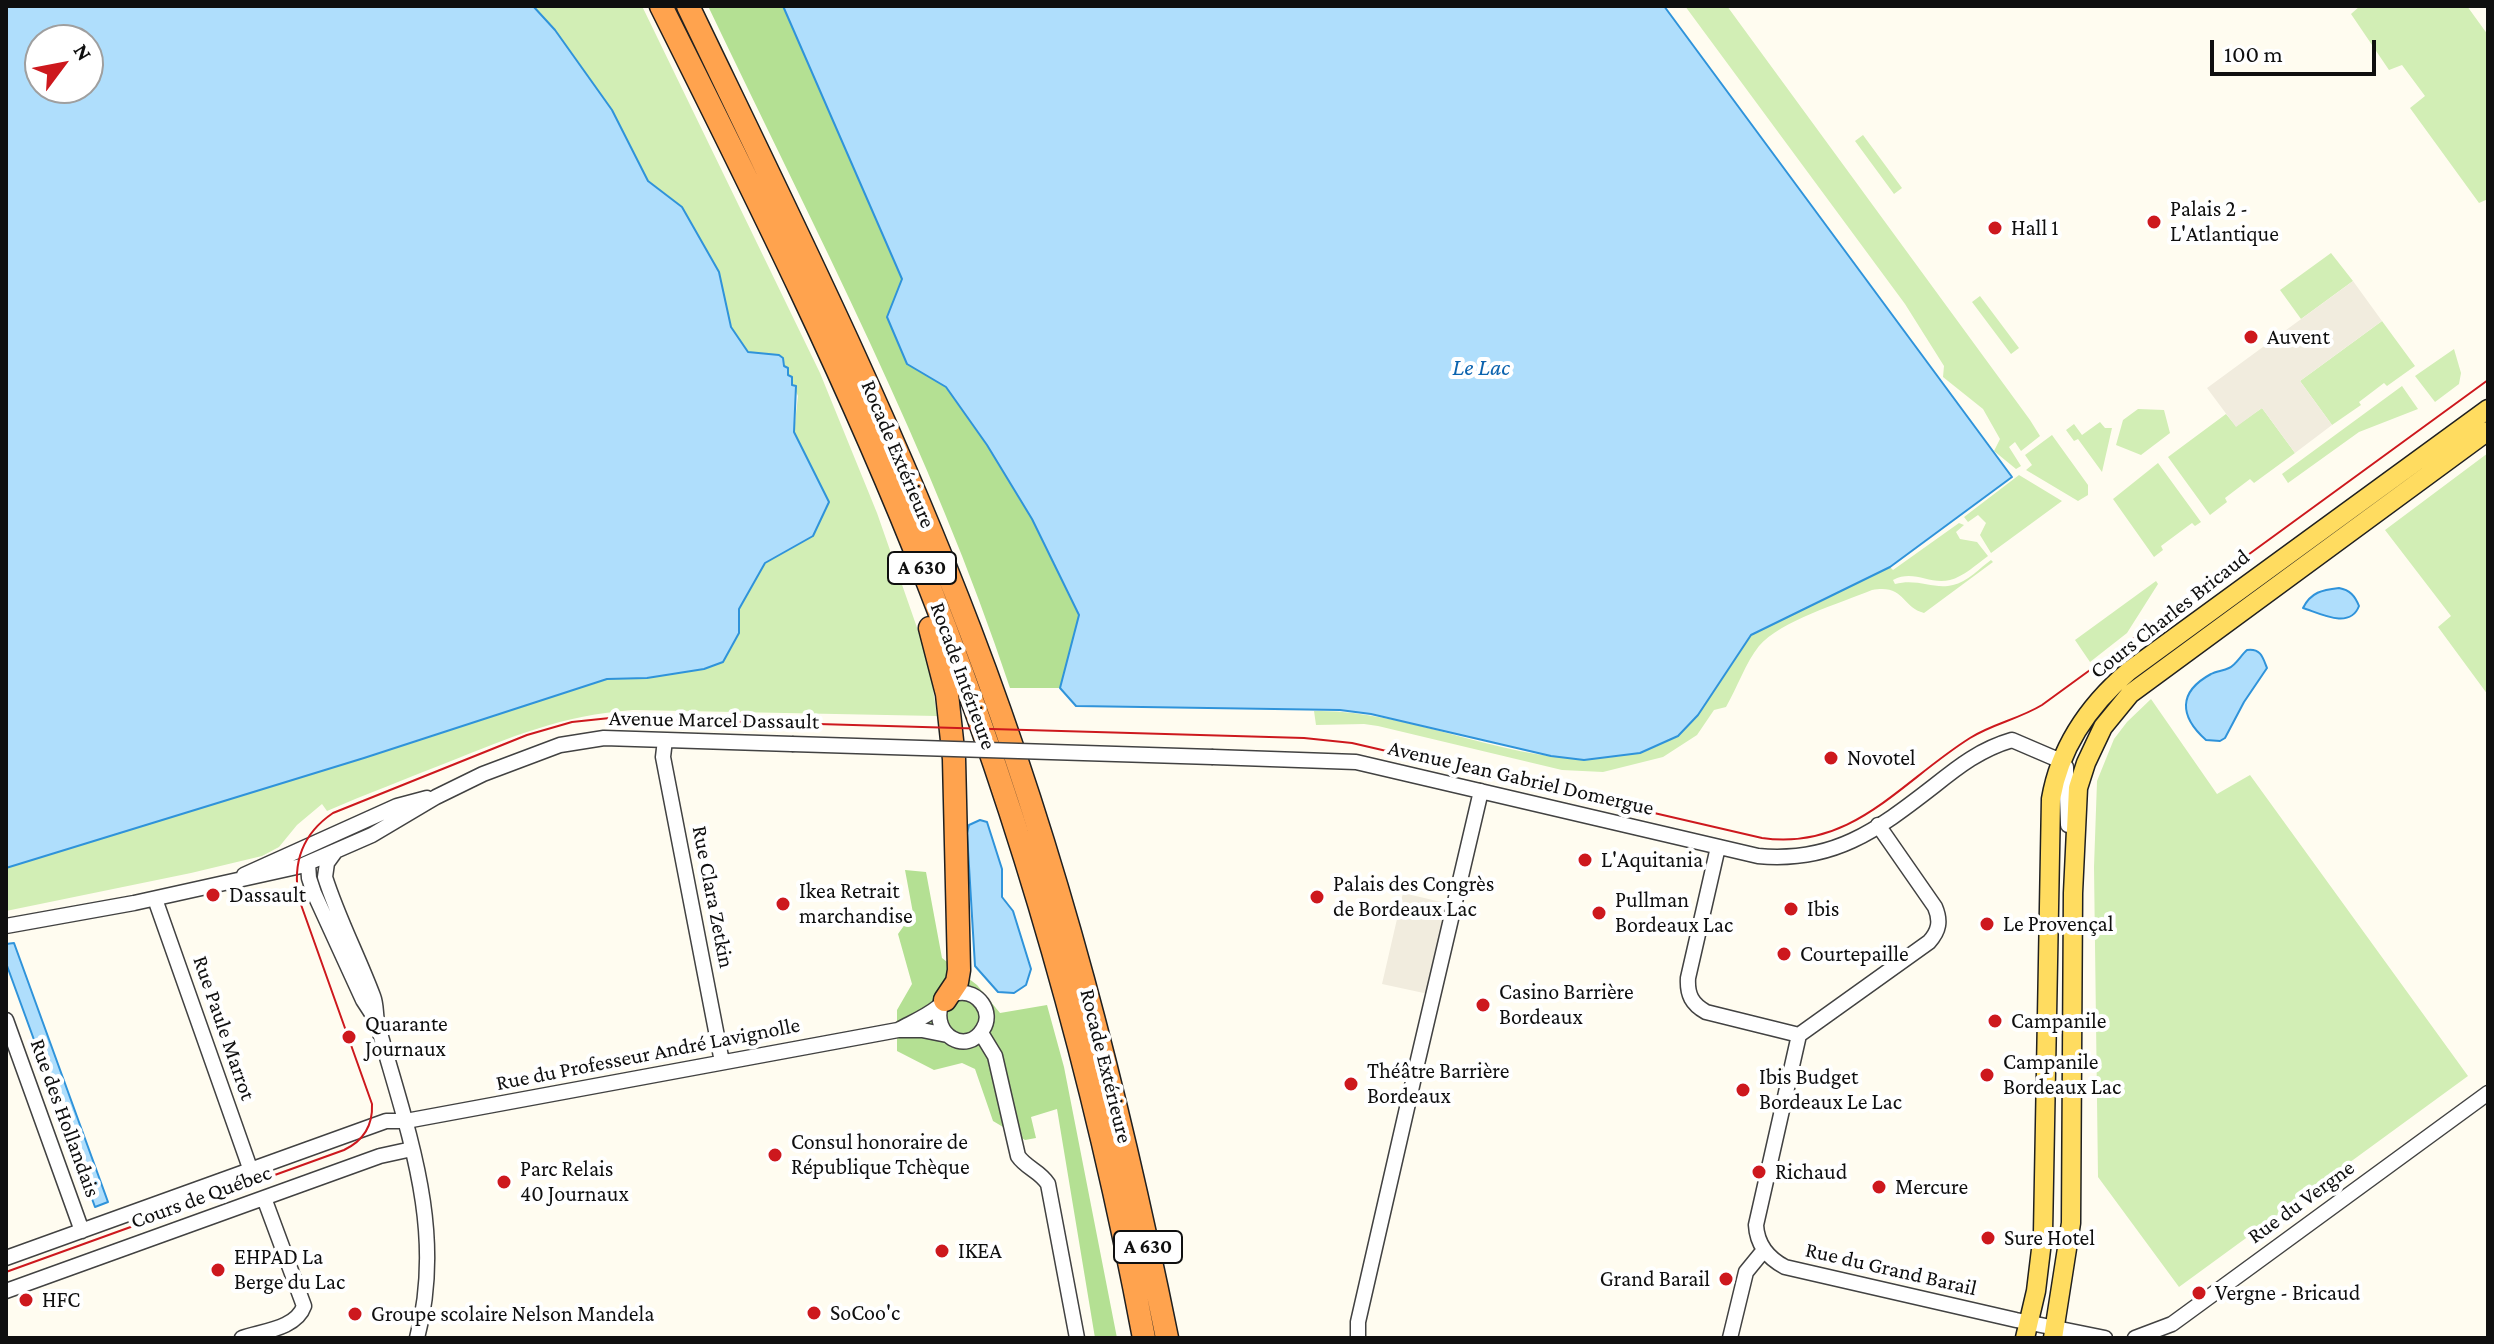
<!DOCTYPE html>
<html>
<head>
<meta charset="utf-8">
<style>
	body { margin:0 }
	#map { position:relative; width:2494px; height:1344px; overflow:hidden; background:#fffcf0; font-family:"Crimson Pro",serif }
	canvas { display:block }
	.frame { position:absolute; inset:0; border:8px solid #0f0f0f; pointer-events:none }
	.north { position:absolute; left:24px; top:24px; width:80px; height:80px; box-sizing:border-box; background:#fff; border:2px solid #9f9f9f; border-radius:50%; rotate:58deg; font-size:22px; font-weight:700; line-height:32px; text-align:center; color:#0f0f0f }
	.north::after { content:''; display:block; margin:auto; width:28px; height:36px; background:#cd181d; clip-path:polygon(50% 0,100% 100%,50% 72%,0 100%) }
	.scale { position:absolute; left:2210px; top:40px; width:166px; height:36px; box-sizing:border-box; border:4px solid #0f0f0f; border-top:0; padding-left:10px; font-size:24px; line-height:28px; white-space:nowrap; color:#0f0f0f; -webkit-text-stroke:6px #fff; paint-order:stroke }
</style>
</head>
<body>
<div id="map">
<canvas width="2494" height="1344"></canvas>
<div class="frame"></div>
<div class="north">N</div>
<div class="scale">100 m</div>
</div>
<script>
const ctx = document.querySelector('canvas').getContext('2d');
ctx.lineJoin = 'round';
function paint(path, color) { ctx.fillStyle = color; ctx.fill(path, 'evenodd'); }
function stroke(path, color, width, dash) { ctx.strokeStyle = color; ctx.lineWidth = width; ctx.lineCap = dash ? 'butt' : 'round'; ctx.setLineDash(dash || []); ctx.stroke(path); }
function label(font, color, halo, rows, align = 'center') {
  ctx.font = font + ' "Crimson Pro",serif'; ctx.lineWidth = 8; ctx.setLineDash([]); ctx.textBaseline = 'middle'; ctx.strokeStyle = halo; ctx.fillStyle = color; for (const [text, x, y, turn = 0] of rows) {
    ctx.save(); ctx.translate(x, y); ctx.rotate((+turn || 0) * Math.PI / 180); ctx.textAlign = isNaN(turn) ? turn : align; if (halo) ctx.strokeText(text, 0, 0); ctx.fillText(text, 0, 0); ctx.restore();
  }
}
paint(new Path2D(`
	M 533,6 L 642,6 L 820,373 L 877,513 L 929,662 L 937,716 L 633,710 C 562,715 511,737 446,763 C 406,779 366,794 327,811 L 322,804 L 297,825 L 279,847 L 262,856 L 191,873 L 6,911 L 6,868 L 364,758 L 607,679 L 647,678 L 704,669 L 723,662 L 739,633 L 739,610 L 765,563 L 813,536 L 829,502 L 794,432 L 798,396 L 787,372 L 788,368 L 784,367 L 783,358 L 778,355 L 748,352 L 731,327 L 719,272 L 682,207 L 648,181 L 612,110 L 555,30 Z
	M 1685,6 L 1727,6 L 2030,420 L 2040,436 L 2021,451 L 2015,442 L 2009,447 L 2021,466 L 2016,469 L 1994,451 L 2000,439 L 1983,409 L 1943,377 L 1944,366 L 1905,304 Z
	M 2360,6 L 2467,6 L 2488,35 L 2488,199 L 2479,203 L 2410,108 L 2425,96 L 2402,65 L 2389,70 L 2351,14 Z
	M 1863,135 L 1902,188 L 1894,194 L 1855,141 Z
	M 2331,253 L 2353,281 L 2301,319 L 2280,290 Z
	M 1980,296 L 2019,348 L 2011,354 L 1972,302 Z
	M 2382,321 L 2415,366 L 2387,386 L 2384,383 L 2359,402 L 2361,405 L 2332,425 L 2300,381 Z
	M 2454,349 L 2461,373 L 2459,384 L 2435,402 L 2415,376 Z
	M 2402,386 L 2418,409 L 2359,432 L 2288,483 L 2282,474 Z
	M 2262,408 L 2295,453 L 2254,483 L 2250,479 L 2225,498 L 2227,502 L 2210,515 L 2168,457 L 2226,414 L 2236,426 Z
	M 2138,409 L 2164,410 L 2170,433 L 2141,455 L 2116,445 L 2123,420 Z
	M 2100,422 L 2105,428 L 2112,428 L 2102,472 L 2078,439 L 2074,441 L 2066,430 L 2074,424 L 2082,435 Z
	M 2052,435 L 2088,485 L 2088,495 L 2078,501 L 2026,470 L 2032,465 L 2025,455 Z
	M 2488,453 L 2488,695 L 2438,627 L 2451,616 L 2385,530 Z
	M 2158,463 L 2201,522 L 2195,526 L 2192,523 L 2161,546 L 2163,550 L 2154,557 L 2113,499 Z
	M 2019,475 L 2062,501 L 1991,553 L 1980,535 L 1986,523 L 1978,515 L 1968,522 L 1964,517 Z
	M 1959,523 L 1964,525 L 1956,532 L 1960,539 L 1977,542 L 1988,556 C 1977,564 1963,577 1950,580 C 1929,585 1914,569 1893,580 L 1895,584 C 1918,578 1934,590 1953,585 C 1967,582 1980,568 1991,560 L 1993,562 L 1924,613 C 1901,607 1905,584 1872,590 C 1841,603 1780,621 1759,646 C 1746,662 1737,688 1726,707 L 1714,710 L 1697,735 L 1663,757 L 1603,772 L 1562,770 L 1378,726 L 1364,724 L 1316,725 L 1314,711 C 1428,708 1550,790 1660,745 L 1751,634 L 1890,567 L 1893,570 Z
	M 2156,581 L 2158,584 L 2127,633 L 2090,662 L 2075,640 Z
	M 2151,699 L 2217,794 L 2250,775 L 2468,1076 L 2179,1287 L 2098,1177 L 2094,867 L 2097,781 L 2114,739 L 2127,722 Z`), '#d2eeb5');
paint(new Path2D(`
	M 708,6 L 783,6 L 903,279 L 887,317 L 907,364 L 946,387 L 987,445 L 1032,519 L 1079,615 L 1060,688 L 1010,688 C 932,452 815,230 708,6 Z
	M 905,870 L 926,872 L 942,958 L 977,985 L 1000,1013 L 1047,1005 L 1064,1067 L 1117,1338 L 1095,1338 L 1057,1109 L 1031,1117 L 1036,1138 L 1025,1140 L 993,1121 L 975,1069 L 962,1063 L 934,1070 L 897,1051 L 897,1010 L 912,984 L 898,934 L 913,913 Z`), '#b4e093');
paint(new Path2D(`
	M 2353,281 L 2382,321 L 2300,381 L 2332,425 L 2295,453 L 2262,408 L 2236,427 L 2207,388 Z
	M 1403,893 L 1454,905 L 1433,995 L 1382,984 Z`), '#f1ecde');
const water = new Path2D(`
	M 6,6 L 533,6 L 555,30 L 612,110 L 648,181 L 682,207 L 719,272 L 731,327 L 748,352 L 779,355 L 783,358 L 784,366 L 788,368 L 788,375 L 792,377 L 792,385 L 796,386 L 794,432 L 829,502 L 813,536 L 765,563 L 739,609 L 739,633 L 723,662 L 704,669 L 647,678 L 607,679 L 364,758 L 6,868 ZM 88,40 L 88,88 L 40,88 L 40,40 Z
	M 783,6 L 1664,6 L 2012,477 L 1890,567 L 1751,635 L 1698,715 L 1678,736 L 1640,753 L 1584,760 L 1551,756 L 1371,714 L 1340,710 L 1076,706 L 1060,688 L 1079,615 L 1032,519 L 987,445 L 946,387 L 907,364 L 887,317 L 902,279 Z
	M 2339,588 C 2350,590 2355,596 2359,606 C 2350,630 2319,613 2303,608 C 2311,592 2322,590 2339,588 Z
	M 2247,650 C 2261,648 2263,658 2267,668 L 2244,702 L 2225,738 L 2220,741 L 2206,740 C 2179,716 2178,692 2211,674 C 2216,671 2223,671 2229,668 C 2236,665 2241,655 2247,650 Z
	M 980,820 L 987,822 L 1002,869 L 1002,897 L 1013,911 L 1031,969 L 1026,985 L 1014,993 L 998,992 L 975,966 L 967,833 L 969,825 Z
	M 14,943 L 108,1202 L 95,1207 L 6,963 L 6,944 Z`);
paint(water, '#afdefc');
stroke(water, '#2f93da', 2);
const minor = new Path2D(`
	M 665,740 L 663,757 L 722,1062
	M 1213,757 L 1356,762 L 1758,856 C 1833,863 1876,831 1934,786 C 1959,766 1981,749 2012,740 L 2061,761 L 2066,767 L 2068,825
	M 1718,847 L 1688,978 C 1687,995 1692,1004 1706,1012 L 1799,1035 L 1756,1225 C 1757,1244 1768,1258 1785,1267 L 2016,1320 L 2105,1338
	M 335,852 L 327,863 L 325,877 C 338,918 358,956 373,996 C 377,1006 375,1016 378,1026 C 407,1130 446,1229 417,1338
	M 308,864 L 309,878 L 314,893 L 363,1000 L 376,1020
	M 244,875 L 397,806 L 427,798
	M 155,899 L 251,1171
	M 6,926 L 134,903 L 301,866 L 372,835 L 436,797 L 483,774 L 560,745 L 604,738 L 792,744
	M 6,1020 L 82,1231
	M 900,1029 C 913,1022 927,1016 938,1007 C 945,1002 949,995 958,993 C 978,990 994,1012 983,1029 C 967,1056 931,1035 941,1005
	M 981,1033 L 995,1056 L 1018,1156 C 1026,1168 1040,1171 1048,1184 L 1077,1338
	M 1799,1035 L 1929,942 C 1939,931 1941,921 1935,907 L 1878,825
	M 1417,1064 L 1481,791
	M 6,1258 L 386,1121 L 406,1121 L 898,1030 L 922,1030 L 947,1035
	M 6,1291 L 380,1156 L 412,1149
	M 242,1338 C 262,1331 296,1329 304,1306 L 264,1198
	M 1358,1338 L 1358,1322 L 1415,1073
	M 1730,1338 L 1746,1272 L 1764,1250
	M 2135,1338 L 2172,1324 L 2183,1316 L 2488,1093`);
const major = new Path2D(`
	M 2025,1338 L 2036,1291 L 2043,1233 L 2051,799 C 2060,747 2089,705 2129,671 L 2488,409
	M 2053,1338 L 2071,1223 L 2073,893 L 2078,788 L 2086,763 L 2103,727 L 2130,694 L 2488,431`);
const highway = new Path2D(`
	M 661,6 C 756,196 851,386 928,583 C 1024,826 1096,1081 1144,1338
	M 688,6 C 787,212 889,417 970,630 C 1058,860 1118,1097 1167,1338
	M 930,628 L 947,694 L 954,759 L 959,970 L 957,982 L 945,1000`);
stroke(minor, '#424242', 17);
stroke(major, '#202020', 21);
stroke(highway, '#202020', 25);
stroke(minor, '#fff', 14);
stroke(major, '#ffdc60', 18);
stroke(highway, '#ffa34e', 22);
stroke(new Path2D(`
	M 6,1272 L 344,1150 C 363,1141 373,1126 372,1104 L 299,899 C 292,863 302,834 333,813 L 527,735 L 572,722 L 610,718 L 1304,738 L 1352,743 L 1762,838 C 1852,851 1900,782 1970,738 C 1992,724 2019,719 2042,705 L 2488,380`), '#cd181d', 2);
const minorBridge = new Path2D(`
	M 792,744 L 1213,757`);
stroke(minorBridge, '#424242', 17, []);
stroke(minorBridge, '#fff', 14);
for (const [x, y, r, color] of [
	[2154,222,8,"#cd181d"],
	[1995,228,8,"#cd181d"],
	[2251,337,8,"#cd181d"],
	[1831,758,8,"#cd181d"],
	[1585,860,8,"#cd181d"],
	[213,895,8,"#cd181d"],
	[1317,897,8,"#cd181d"],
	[783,904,8,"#cd181d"],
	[1791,909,8,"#cd181d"],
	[1599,913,8,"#cd181d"],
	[1987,924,8,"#cd181d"],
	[1784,954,8,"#cd181d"],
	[1483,1005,8,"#cd181d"],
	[1995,1021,8,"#cd181d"],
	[349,1037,8,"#cd181d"],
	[1987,1075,8,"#cd181d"],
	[1351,1084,8,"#cd181d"],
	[1743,1090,8,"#cd181d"],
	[775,1155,8,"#cd181d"],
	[1759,1172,8,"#cd181d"],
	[504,1182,8,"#cd181d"],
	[1879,1187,8,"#cd181d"],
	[1988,1238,8,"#cd181d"],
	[942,1251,8,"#cd181d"],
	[218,1270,8,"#cd181d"],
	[1726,1279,8,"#cd181d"],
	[2199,1293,8,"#cd181d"],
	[26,1300,8,"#cd181d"],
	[814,1313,8,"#cd181d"],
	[355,1314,8,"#cd181d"]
]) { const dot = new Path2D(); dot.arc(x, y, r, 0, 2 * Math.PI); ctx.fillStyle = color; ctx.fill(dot); stroke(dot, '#fff', 3); }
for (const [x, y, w] of [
	[922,568,68],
	[1148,1247,68]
]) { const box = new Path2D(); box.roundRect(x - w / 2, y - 16, w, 32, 6); ctx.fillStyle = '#fff'; ctx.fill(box); stroke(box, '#0f0f0f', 2); }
label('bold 20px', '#0f0f0f', null, [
	["A 630",922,568],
	["A 630",1148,1247]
]);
label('22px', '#0f0f0f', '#fff', [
	["Palais 2 -",2170,209],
	["L'Atlantique",2170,234],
	["Hall 1",2011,228],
	["Auvent",2267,337],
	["Novotel",1847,758],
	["L'Aquitania",1601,860],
	["Palais des Congrès",1333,884],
	["de Bordeaux Lac",1333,909],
	["Ikea Retrait",799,891],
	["marchandise",799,916],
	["Dassault",229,895],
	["Pullman",1615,900],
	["Bordeaux Lac",1615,925],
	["Ibis",1807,909],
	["Le Provençal",2003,924],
	["Courtepaille",1800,954],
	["Casino Barrière",1499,992],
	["Bordeaux",1499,1017],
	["Campanile",2011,1021],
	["Quarante",365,1024],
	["Journaux",365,1049],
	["Campanile",2003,1062],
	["Bordeaux Lac",2003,1087],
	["Théâtre Barrière",1367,1071],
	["Bordeaux",1367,1096],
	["Ibis Budget",1759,1077],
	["Bordeaux Le Lac",1759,1102],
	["Consul honoraire de",791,1142],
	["République Tchèque",791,1167],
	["Parc Relais",520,1169],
	["40 Journaux",520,1194],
	["Richaud",1775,1172],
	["Mercure",1895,1187],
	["Sure Hotel",2004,1238],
	["IKEA",958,1251],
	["EHPAD La",234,1257],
	["Berge du Lac",234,1282],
	["Grand Barail",1710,1279,"right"],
	["Vergne - Bricaud",2215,1293],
	["HFC",42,1300],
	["SoCoo'c",830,1313],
	["Groupe scolaire Nelson Mandela",371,1314]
], 'left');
label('22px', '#0f0f0f', '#fff', [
	["Rocade Extérieure",898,454,67],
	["Cours Charles Bricaud",2170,614,-38],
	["Rocade Intérieure",963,676,70],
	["Avenue Marcel Dassault",714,720,1],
	["Avenue Jean Gabriel Domergue",1521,778,13],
	["Rue Clara Zetkin",713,897,79],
	["Rue Paule Marrot",224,1028,71],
	["Rue du Professeur André Lavignolle",648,1054,-11],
	["Rocade Extérieure",1106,1066,76],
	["Rue des Hollandais",65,1118,70],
	["Cours de Québec",201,1197,-20],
	["Rue du Vergne",2301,1202,-36],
	["Rue du Grand Barail",1891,1269,13]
]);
label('italic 24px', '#0b63ae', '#fff', [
	["Le Lac",1481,368]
]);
</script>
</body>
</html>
